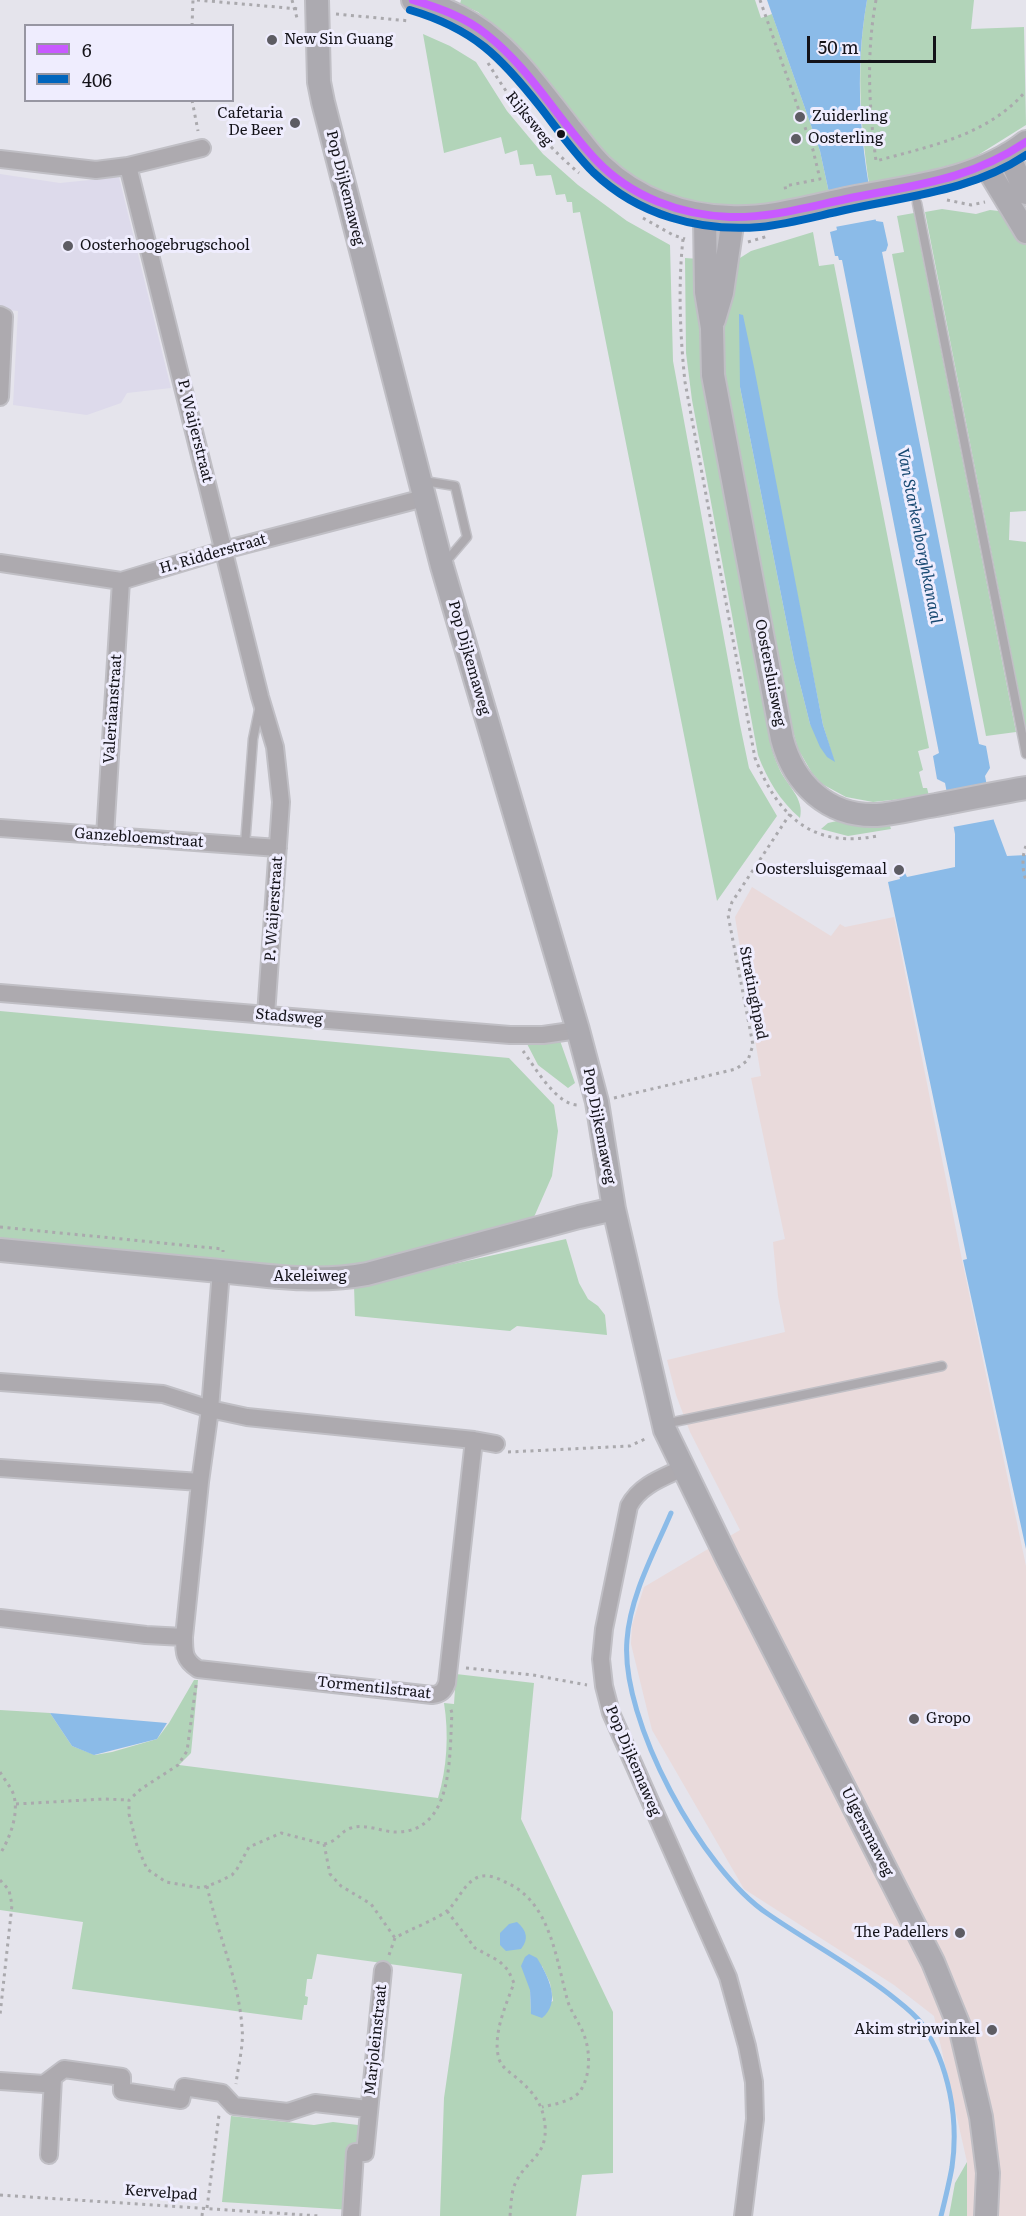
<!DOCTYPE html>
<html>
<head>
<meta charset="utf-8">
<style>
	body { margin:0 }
	#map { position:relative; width:1026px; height:2216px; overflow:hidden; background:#e5e4ec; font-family:Literata,serif }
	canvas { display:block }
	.legend { position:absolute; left:24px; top:24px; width:210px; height:78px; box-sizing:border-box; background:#efedfe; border:2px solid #9796a2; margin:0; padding:8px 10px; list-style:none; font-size:18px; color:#141319 }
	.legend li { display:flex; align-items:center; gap:12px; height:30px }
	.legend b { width:30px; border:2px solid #9796a2 }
	.scale { position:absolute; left:807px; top:36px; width:129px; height:27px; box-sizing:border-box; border:3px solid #141319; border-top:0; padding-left:8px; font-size:18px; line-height:21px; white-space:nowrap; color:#141319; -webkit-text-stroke:4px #efedfe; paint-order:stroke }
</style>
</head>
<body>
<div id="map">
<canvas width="1026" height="2216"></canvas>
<ul class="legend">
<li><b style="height:8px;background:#c85aff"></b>6</li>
<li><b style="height:8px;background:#0065bd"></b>406</li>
</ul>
<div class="scale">50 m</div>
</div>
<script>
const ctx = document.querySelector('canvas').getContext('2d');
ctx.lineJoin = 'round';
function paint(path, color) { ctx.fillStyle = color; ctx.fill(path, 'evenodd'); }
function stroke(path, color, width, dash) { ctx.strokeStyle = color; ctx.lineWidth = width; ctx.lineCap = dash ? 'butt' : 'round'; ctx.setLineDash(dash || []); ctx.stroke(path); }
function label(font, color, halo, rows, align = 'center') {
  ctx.font = font + ' Literata,serif'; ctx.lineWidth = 6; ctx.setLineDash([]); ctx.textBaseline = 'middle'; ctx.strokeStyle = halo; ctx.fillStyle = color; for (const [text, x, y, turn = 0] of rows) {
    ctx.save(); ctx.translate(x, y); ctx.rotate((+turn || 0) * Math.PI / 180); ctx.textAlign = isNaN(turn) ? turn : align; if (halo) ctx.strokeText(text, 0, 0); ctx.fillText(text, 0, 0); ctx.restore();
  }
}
paint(new Path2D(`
	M 752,887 L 831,936 L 840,924 L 845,927 L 894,917 L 962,1260 L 1026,1566 L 1026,2216 L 967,2216 L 967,2162 L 934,2016 L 894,1985 L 744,1889 L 652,1730 L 631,1644 L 632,1625 L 644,1587 L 740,1530 L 690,1432 L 676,1395 L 667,1360 L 785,1332 L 778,1296 L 773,1242 L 785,1239 L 751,1078 L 761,1076 L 735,917 Z`), '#e9dadb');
paint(new Path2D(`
	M 0,174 L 60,183 L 119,177 L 171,388 L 127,393 L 121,403 L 87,415 L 13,405 L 18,311 L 0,309 Z`), '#dddaeb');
paint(new Path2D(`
	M 461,0 L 755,0 L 761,18 L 772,14 L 820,151 L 829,193 L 748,209 L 681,201 L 634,179 L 606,157 L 514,43 L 478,12 L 460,4 Z
	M 867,0 L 974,0 L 971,29 L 1024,27 L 1026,125 L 970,160 L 885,182 L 869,183 C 860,122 856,61 867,0 Z
	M 423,34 L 450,46 L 476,62 L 507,111 L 543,154 L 578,185 L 627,221 L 670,245 L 673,361 L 740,725 L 749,768 L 777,816 L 717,901 L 580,212 L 573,213 L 572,202 L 567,202 L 565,194 L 556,195 L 551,175 L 536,176 L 533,164 L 520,165 L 517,150 L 505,154 L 501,137 L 444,153 Z
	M 942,209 L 976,214 L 990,210 L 1007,212 L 1026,244 L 1026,511 L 1010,512 L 1009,540 L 1026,542 L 1026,730 L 925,212 Z
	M 914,213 L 1016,732 L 986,736 L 892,254 L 904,252 L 897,216 Z
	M 813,232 L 819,266 L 834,264 L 929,748 L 918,751 L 923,770 L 919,772 L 923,788 L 927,788 L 929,796 L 873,802 L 846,797 L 822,784 L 812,773 L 798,749 L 782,691 L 725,397 L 722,332 L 732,263 L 751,251 ZM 742,315 L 823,725 L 834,761 L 810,724 L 794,660 L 740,387 Z
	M 685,258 L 699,259 L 702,370 L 764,695 C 767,720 768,745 779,768 C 786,785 805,798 800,818 C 780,801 767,779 758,755 L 692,400 L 686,353 Z
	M 837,821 L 864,827 L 890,826 L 891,829 L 848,836 L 821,829 L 828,823 Z
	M 0,1011 L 509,1058 L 554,1105 L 558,1131 L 552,1176 L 534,1217 L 352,1270 L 315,1273 L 0,1244 Z
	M 558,1035 L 575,1083 L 568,1088 L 538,1065 L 525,1040 Z
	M 566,1239 L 579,1283 L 588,1299 L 598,1306 L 605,1315 L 607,1335 L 517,1326 L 510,1331 L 355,1316 L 354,1286 Z
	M 456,1674 L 534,1683 L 521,1819 L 613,2012 L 613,2173 L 582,2175 L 576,2216 L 440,2216 L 444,2098 L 462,1974 L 317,1954 L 312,1979 L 307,1979 L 305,1996 L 308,1997 L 307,2005 L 304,2005 L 302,2020 L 72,1989 L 83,1922 L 0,1910 L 0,1710 L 50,1713 L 72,1746 L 95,1755 L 112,1752 L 157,1739 L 169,1723 L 194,1680 L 198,1680 L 191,1753 L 179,1765 L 438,1798 C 447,1768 449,1734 444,1703 L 454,1704 ZM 542,1966 L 550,1983 L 553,2001 L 531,2013 L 530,1990 Z
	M 231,2116 L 314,2125 L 333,2122 L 358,2125 L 360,2147 L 352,2210 L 222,2202 Z
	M 967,2162 L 967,2216 L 949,2216 L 955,2183 Z`), '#b2d4b9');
paint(new Path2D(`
	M 767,0 L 867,0 C 854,73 860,149 876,221 L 883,222 L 888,245 L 886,251 L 882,252 L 979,744 L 986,746 L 990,768 L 985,776 L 994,821 L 1007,856 L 1026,855 L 1026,1549 L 963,1260 L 967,1259 L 888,882 L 900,879 L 899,875 L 905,873 L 907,877 L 955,867 L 955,834 L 945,783 L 937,779 L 933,756 L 939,753 L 842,260 L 839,260 L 838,256 L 835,256 L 830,232 L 837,230 L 820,151 Z
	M 739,314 L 743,315 L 754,367 L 823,725 L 835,762 L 827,757 L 820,747 L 810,724 L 794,660 L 740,387 Z
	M 50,1713 L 167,1723 L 157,1739 L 94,1755 L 72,1746 Z
	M 517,1922 C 527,1931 529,1939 521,1949 L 506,1951 L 500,1945 L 500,1933 L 509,1924 Z
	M 529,1954 L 537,1958 C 548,1976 562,2002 542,2018 L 531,2014 L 530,1990 L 521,1966 L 525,1957 Z`), '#8bbbe8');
paint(new Path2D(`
	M 872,185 L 878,219 L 835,227 L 829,193 Z
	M 989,786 L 996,819 L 953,827 L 947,794 Z`), '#e5e4ec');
stroke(new Path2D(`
	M 671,1513 C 654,1553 630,1596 627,1640 C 620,1720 702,1870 768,1914 C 807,1941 850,1964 889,1994 C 900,2003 913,2012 922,2024 C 949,2065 959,2119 952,2167 C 949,2184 945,2200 941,2216`), '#8bbbe8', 5);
const lane = new Path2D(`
	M 917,203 L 1026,754
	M 424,481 L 455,486 L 467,537 L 444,564
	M 245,845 L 253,739 L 259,710
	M 664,1424 L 942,1366`);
const street = new Path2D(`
	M 0,159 L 96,170 L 128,166 L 202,148
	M 128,166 L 260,697 L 275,747 L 281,802 L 266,1015
	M 0,315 L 4,317 L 0,397
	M 0,563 L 121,581 L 224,550 L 424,498
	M 0,828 L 278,848
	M 105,836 L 121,581
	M 0,993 L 510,1035 L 543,1035 L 578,1030
	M 221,1271 L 210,1409 L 200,1482 L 184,1637 C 184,1653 184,1660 198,1669 L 432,1695 C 441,1694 444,1691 447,1683 L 474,1440
	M 0,1382 L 163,1394 L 210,1409 L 247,1417 L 474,1440 L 496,1444
	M 0,1468 L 200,1482
	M 683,1468 C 662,1478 640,1485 629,1506 L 604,1629 L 601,1659 L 604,1686 L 611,1713 L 728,1977 L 747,2046 L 754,2082 L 755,2119 L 743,2216
	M 0,1618 L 146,1635 L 184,1637
	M 0,2081 L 44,2084 L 64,2069 L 122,2077 L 122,2091 L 181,2100 L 184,2087 L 222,2093 L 234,2106 L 288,2112 L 315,2103 L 368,2109
	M 49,2155 L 53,2078
	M 351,2216 L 355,2152 L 365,2153 L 383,1970`);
const secondary = new Path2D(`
	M 317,0 L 319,82 L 323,102 L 442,566 L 578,1030 L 597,1102 L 614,1209 L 665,1430 L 727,1558 L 933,1962 L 961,2031 L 981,2117 L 988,2173 L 986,2216
	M 413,0 C 492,18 523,69 570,128 C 581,141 590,155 602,166 C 637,199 683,216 730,217 C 770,219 812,206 851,198 C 911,186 976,181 1026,142
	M 1008,154 L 1026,193
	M 986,166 L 1026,232
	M 705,215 L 706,292 L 712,328 L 713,375 L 782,739 C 794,784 828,817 877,815 C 896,814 916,808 936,805 C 966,799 996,793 1026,788
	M 714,320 L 722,293 L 733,218
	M 0,1250 C 70,1257 139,1263 209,1270 C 263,1275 314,1284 367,1274 L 579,1217 L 614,1209`);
stroke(lane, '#c0bfc5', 11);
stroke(street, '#c0bfc5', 20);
stroke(secondary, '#c0bfc5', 26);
stroke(new Path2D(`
	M 197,0 L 299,9
	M 292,0 L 297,18
	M 760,0 L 813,150 L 820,179 L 785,186 L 786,192
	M 876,0 C 866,54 869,107 876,161 C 930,146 987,136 1026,91
	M 336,14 L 410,21
	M 192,26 L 193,0
	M 488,63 C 513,104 542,142 579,173
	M 192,100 L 198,131
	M 947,200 L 971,205 L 985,202
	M 643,218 L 673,235 L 685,239
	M 683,239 C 678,285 680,335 685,382 L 755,758 C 778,816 812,849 877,836
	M 748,242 L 768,236
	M 1026,846 C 1022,855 1022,871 1026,880
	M 523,1051 C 535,1067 556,1105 578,1105
	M 614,1098 L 736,1069 L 748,1060 L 753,1045 L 728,915 L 732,902 L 790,814
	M 0,1227 L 223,1249 L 223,1252
	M 508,1452 L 630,1446 L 647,1438
	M 466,1668 L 533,1675 L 587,1685
	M 196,1685 L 187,1751 L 178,1765 L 141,1789 L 129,1800 L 129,1814 L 137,1846 L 147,1869 L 166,1882 L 202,1888 L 218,1882 L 232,1875 L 237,1869 L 249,1847 L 281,1833 L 324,1844 L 330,1874 L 341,1886 L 371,1904 L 395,1938
	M 0,1772 C 4,1779 10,1786 13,1793 C 20,1812 10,1838 0,1854
	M 16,1804 L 104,1799 L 129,1800
	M 324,1844 C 339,1841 339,1832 351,1828 C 365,1823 382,1832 396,1832 C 455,1832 449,1753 452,1713 L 450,1707
	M 0,1880 L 9,1890 L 12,1905 L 0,2015
	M 207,1886 C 217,1933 239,1979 242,2028 C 244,2045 238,2066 236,2084
	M 447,1911 L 475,1948 L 499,1961 L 508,1970 L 514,1983 C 506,2005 492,2035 499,2059 C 502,2068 511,2073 518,2079 C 533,2092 543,2104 545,2125 C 548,2157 525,2160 515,2184 C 511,2193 511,2206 510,2216
	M 389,1955 L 395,1938 C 408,1930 438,1919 448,1910 C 459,1900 466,1878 483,1876 C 490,1875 500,1879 505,1882 C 551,1901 556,1960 568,2002 C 571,2011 576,2018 580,2026 C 590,2044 592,2070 582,2088 C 576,2101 555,2104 542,2107
	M 0,2195 L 320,2216
	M 207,2208 L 219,2115
	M 202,2216 L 203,2208`), '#aaa9ad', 3, [3, 4.5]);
stroke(lane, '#adaaaf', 8);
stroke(street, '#adaaaf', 16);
stroke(secondary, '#acaab0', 22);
stroke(new Path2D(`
	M 413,0 C 439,8 465,17 486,34 C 531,69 558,120 596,160 C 631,197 681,215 730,217 C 770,218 808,207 846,199 C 913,185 968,181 1026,142`), '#c85aff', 8);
stroke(new Path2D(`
	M 410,10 C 474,29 501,57 541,108 C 558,130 574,153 593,172 C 638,215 699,232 760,227 C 789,224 817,216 845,210 C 908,196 972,191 1026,155`), '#0065bd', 8);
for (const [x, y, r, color] of [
	[272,40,6,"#5d5c63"],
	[800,117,6,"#5d5c63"],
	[295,123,6,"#5d5c63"],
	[561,134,5,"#141319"],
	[796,139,6,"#5d5c63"],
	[68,246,6,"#5d5c63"],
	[899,870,6,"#5d5c63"],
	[914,1719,6,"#5d5c63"],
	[960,1933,6,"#5d5c63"],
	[992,2030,6,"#5d5c63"]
]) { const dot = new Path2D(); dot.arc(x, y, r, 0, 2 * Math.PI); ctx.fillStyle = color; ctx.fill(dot); stroke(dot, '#efedfe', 2); }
label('15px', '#141319', '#efedfe', [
	["New Sin Guang",284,40],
	["Cafetaria",283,114,"right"],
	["De Beer",283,131,"right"],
	["Zuiderling",812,117],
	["Oosterling",808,139],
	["Oosterhoogebrugschool",80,246],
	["Oostersluisgemaal",887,870,"right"],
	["Gropo",926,1719],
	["The Padellers",948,1933,"right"],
	["Akim stripwinkel",980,2030,"right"]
], 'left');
label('15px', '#141319', '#efedfe', [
	["Rijksweg",529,119,51],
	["Pop Dijkemaweg",345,188,76],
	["P. Waijerstraat",195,431,76],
	["H. Ridderstraat",213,554,-16],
	["Pop Dijkemaweg",469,658,74],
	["Oostersluisweg",770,673,79],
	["Valeriaanstraat",113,709,-86],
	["Ganzebloemstraat",139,838,4],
	["P. Waijerstraat",274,909,-86],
	["Stratinghpad",753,993,79],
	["Stadsweg",289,1017,5],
	["Pop Dijkemaweg",599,1126,79],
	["Akeleiweg",310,1277],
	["Tormentilstraat",374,1688,6],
	["Pop Dijkemaweg",633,1761,67],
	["Ulgersmaweg",867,1832,63],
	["Marjoleinstraat",376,2040,-84],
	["Kervelpad",161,2193,4]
]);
label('italic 16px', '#184972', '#efedfe', [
	["Van Starkenborghkanaal",919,536,79]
]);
</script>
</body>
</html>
